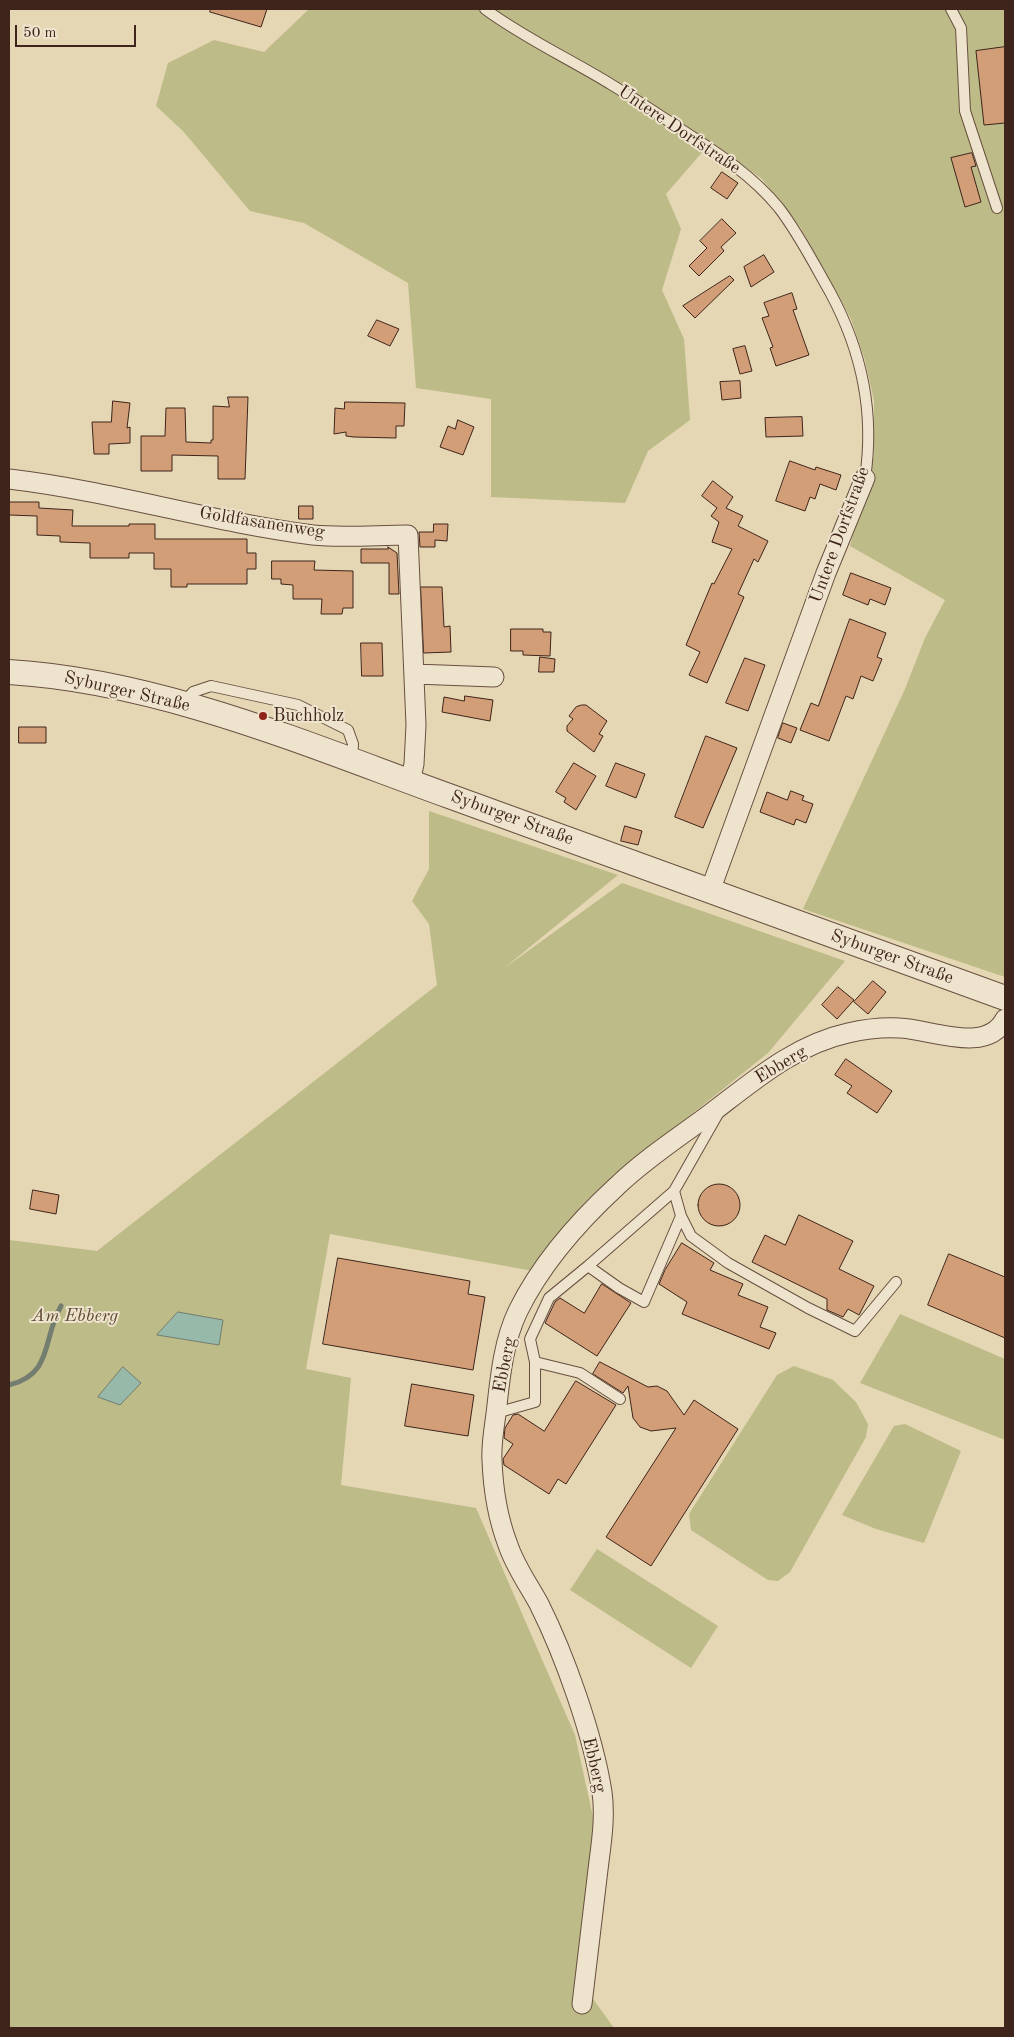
<!DOCTYPE html>
<html>
<head>
<meta charset="utf-8">
<style>
	body { margin:0 }
	#map { position:relative; width:1014px; height:2037px; overflow:hidden; background:#e5d6b4; font-family:"Old Standard TT",serif }
	canvas { display:block }
	.frame { position:absolute; inset:0; border:10px solid #3e241a; pointer-events:none }
	.scale { position:absolute; left:15px; top:25px; width:121px; height:22px; box-sizing:border-box; border:2px solid #3e241a; border-top:0; padding-left:6px; font-size:15px; line-height:18px; white-space:nowrap; color:#3e241a; -webkit-text-stroke:4px #eee4ce; paint-order:stroke }
</style>
</head>
<body>
<div id="map">
<canvas width="1014" height="2037"></canvas>
<div class="frame"></div>
<div class="scale">50 m</div>
</div>
<script>
const ctx = document.querySelector('canvas').getContext('2d');
ctx.lineJoin = 'round';
function paint(path, color) { ctx.fillStyle = color; ctx.fill(path, 'evenodd'); }
function stroke(path, color, width, dash) { ctx.strokeStyle = color; ctx.lineWidth = width; ctx.lineCap = dash ? 'butt' : 'round'; ctx.setLineDash(dash || []); ctx.stroke(path); }
function label(font, color, halo, rows, align = 'center') {
  ctx.font = font + ' "Old Standard TT",serif'; ctx.lineWidth = 4; ctx.setLineDash([]); ctx.textBaseline = 'middle'; ctx.strokeStyle = halo; ctx.fillStyle = color; for (const [text, x, y, turn = 0] of rows) {
    ctx.save(); ctx.translate(x, y); ctx.rotate((+turn || 0) * Math.PI / 180); ctx.textAlign = isNaN(turn) ? turn : align; if (halo) ctx.strokeText(text, 0, 0); ctx.fillText(text, 0, 0); ctx.restore();
  }
}
paint(new Path2D(`
	M 309,9 L 1005,9 L 1005,977 L 803,909 L 905,689 L 925,638 L 945,600 L 850,546 L 874,456 L 874,401 L 865,360 L 851,319 L 800,227 L 762,179 L 711,142 L 666,194 L 681,229 L 662,290 L 684,339 L 690,420 L 648,451 L 625,503 L 491,497 L 491,399 L 416,388 L 408,283 L 304,223 L 250,211 L 183,131 L 156,106 L 168,63 L 214,40 L 264,52 Z
	M 429,811 L 618,875 L 503,969 L 622,883 L 845,961 L 768,1053 L 618,1173 L 533,1271 L 330,1234 L 306,1369 L 351,1378 L 341,1485 L 476,1508 L 575,1735 L 595,1826 L 591,1996 L 614,2028 L 9,2028 L 9,1240 L 97,1251 L 437,985 L 429,924 L 412,901 L 429,869 Z
	M 900,1314 L 1005,1359 L 1005,1440 L 860,1383 Z
	M 794,1366 L 833,1380 L 856,1402 L 868,1424 L 866,1437 L 790,1572 L 778,1581 L 768,1580 L 691,1530 L 689,1514 L 777,1375 Z
	M 905,1424 L 961,1451 L 924,1543 L 876,1529 L 842,1515 L 894,1426 Z
	M 597,1549 L 718,1626 L 691,1668 L 570,1590 Z`), '#bdbb87');
const water = new Path2D(`
	M 178,1312 L 223,1320 L 219,1345 L 157,1335 Z
	M 123,1367 L 141,1383 L 120,1405 L 98,1397 Z`);
paint(water, '#96b9a9');
stroke(water, '#737d70', 1);
stroke(new Path2D(`
	M 9,1385 C 54,1374 42,1338 61,1306`), '#737d70', 5);
const building = new Path2D(`
	M 211,9 L 267,9 L 261,27 L 210,12 Z
	M 1005,47 L 1005,123 L 984,125 L 976,51 Z
	M 972,153 L 976,166 L 971,167 L 981,202 L 965,207 L 951,158 Z
	M 722,172 L 738,183 L 727,199 L 711,188 Z
	M 722,219 L 736,233 L 721,247 L 724,251 L 699,276 L 689,266 L 707,248 L 700,241 Z
	M 764,255 L 774,272 L 751,287 L 744,267 Z
	M 730,276 L 734,280 L 695,318 L 683,306 Z
	M 792,293 L 797,309 L 793,310 L 809,355 L 776,366 L 770,348 L 773,347 L 762,318 L 769,316 L 764,303 Z
	M 377,320 L 399,329 L 390,346 L 368,336 Z
	M 745,346 L 752,371 L 740,374 L 733,349 Z
	M 740,381 L 741,398 L 722,400 L 720,382 Z
	M 228,397 L 248,397 L 245,479 L 218,479 L 218,456 L 172,455 L 172,471 L 141,471 L 141,436 L 165,436 L 166,408 L 185,408 L 186,442 L 211,443 L 211,440 L 213,440 L 213,406 L 229,407 Z
	M 113,401 L 130,403 L 127,428 L 130,427 L 130,443 L 109,444 L 109,454 L 94,454 L 92,422 L 111,422 Z
	M 345,402 L 405,403 L 404,426 L 396,426 L 396,438 L 354,437 L 346,436 L 346,432 L 334,434 L 335,408 L 344,409 Z
	M 802,417 L 803,436 L 766,437 L 765,418 Z
	M 458,420 L 474,427 L 463,455 L 440,447 L 448,426 L 455,429 Z
	M 790,461 L 815,470 L 816,467 L 841,475 L 836,490 L 820,484 L 815,499 L 810,497 L 805,511 L 776,501 Z
	M 713,481 L 733,497 L 726,508 L 743,516 L 738,526 L 768,541 L 758,562 L 754,559 L 738,594 L 744,597 L 707,683 L 689,675 L 700,652 L 686,645 L 712,583 L 714,584 L 732,549 L 712,542 L 719,522 L 711,516 L 717,508 L 702,496 Z
	M 9,502 L 39,502 L 39,508 L 73,510 L 72,526 L 129,526 L 129,524 L 155,524 L 155,539 L 247,539 L 247,553 L 256,553 L 256,569 L 247,569 L 247,584 L 187,584 L 187,587 L 171,587 L 171,569 L 154,569 L 154,553 L 129,553 L 129,558 L 90,558 L 90,543 L 60,542 L 60,536 L 37,535 L 37,516 L 9,515 Z
	M 299,506 L 313,506 L 313,519 L 299,519 Z
	M 434,524 L 448,524 L 447,541 L 435,540 L 435,547 L 420,547 L 419,532 L 433,532 Z
	M 388,547 L 397,553 L 399,594 L 389,594 L 389,563 L 361,563 L 361,549 L 388,549 Z
	M 272,561 L 315,561 L 314,570 L 353,571 L 353,608 L 343,608 L 342,614 L 321,614 L 322,599 L 293,599 L 293,585 L 281,584 L 281,579 L 272,579 Z
	M 851,573 L 891,588 L 885,605 L 870,599 L 868,605 L 843,595 Z
	M 421,587 L 442,587 L 444,627 L 450,626 L 451,652 L 424,653 Z
	M 850,619 L 886,633 L 877,657 L 882,659 L 873,681 L 861,676 L 853,699 L 846,696 L 829,741 L 800,730 L 811,703 L 818,706 Z
	M 511,629 L 543,629 L 543,632 L 551,632 L 550,656 L 523,655 L 523,651 L 511,651 Z
	M 361,643 L 382,643 L 383,676 L 362,676 Z
	M 540,657 L 555,659 L 554,672 L 539,672 Z
	M 745,658 L 765,665 L 748,711 L 726,703 Z
	M 465,696 L 493,700 L 490,721 L 442,712 L 444,697 L 464,701 Z
	M 582,705 L 586,705 L 607,721 L 599,734 L 603,736 L 594,752 L 567,731 L 567,726 L 573,719 L 569,716 L 576,707 Z
	M 783,723 L 797,728 L 791,743 L 778,738 Z
	M 19,727 L 46,727 L 46,743 L 19,743 Z
	M 706,736 L 737,748 L 703,828 L 675,817 Z
	M 574,763 L 596,776 L 576,810 L 564,802 L 566,798 L 556,792 Z
	M 616,763 L 645,774 L 636,798 L 606,786 Z
	M 791,791 L 804,796 L 802,800 L 813,804 L 806,823 L 796,819 L 794,825 L 760,812 L 767,792 L 787,800 Z
	M 625,826 L 642,831 L 638,845 L 621,841 Z
	M 873,981 L 886,992 L 868,1014 L 854,1002 Z
	M 838,987 L 854,1000 L 837,1019 L 822,1005 Z
	M 846,1059 L 892,1091 L 877,1113 L 847,1093 L 852,1086 L 835,1075 Z
	M698 1205a21 21 0 1 1 42 0a21 21 0 1 1-42 0Z
	M 33,1190 L 59,1195 L 56,1214 L 30,1209 Z
	M 799,1215 L 853,1241 L 839,1269 L 874,1286 L 859,1315 L 848,1309 L 843,1317 L 827,1310 L 827,1299 L 752,1262 L 765,1235 L 785,1245 Z
	M 682,1243 L 714,1263 L 710,1270 L 743,1284 L 738,1295 L 768,1307 L 760,1327 L 776,1333 L 769,1349 L 682,1314 L 687,1302 L 659,1284 L 665,1270 Z
	M 949,1254 L 1005,1277 L 1005,1338 L 928,1305 Z
	M 338,1258 L 470,1281 L 468,1294 L 485,1297 L 473,1370 L 323,1344 Z
	M 602,1284 L 631,1303 L 597,1356 L 545,1323 L 555,1302 L 560,1298 L 584,1313 Z
	M 600,1362 L 648,1387 L 657,1386 L 667,1391 L 684,1415 L 694,1400 L 738,1429 L 651,1566 L 606,1537 L 676,1428 L 651,1431 L 640,1427 L 633,1418 L 628,1386 L 623,1393 L 593,1374 Z
	M 576,1381 L 616,1405 L 566,1484 L 558,1479 L 549,1494 L 504,1465 L 503,1459 L 513,1444 L 504,1438 L 505,1428 L 513,1415 L 518,1414 L 544,1431 Z
	M 412,1384 L 474,1395 L 468,1436 L 405,1426 Z`);
paint(building, '#d29e77');
stroke(building, '#3e241a', 1);
const service = new Path2D(`
	M 485,9 C 524,38 570,59 612,85 C 637,100 661,116 685,132 C 719,154 753,176 779,208 C 799,234 814,264 830,292 C 862,351 875,412 865,478
	M 951,9 L 961,28 L 965,111 L 997,208
	M 183,703 L 193,692 L 211,686 L 298,705 L 348,730 L 353,744 L 352,760
	M 719,1112 L 674,1191 L 681,1216 L 691,1236 L 728,1263 L 808,1308 L 855,1331 L 896,1282
	M 674,1191 L 588,1266 L 619,1288 L 644,1302 L 681,1216
	M 588,1266 L 549,1298 L 530,1339 L 535,1362 L 580,1373 L 620,1399
	M 496,1413 L 535,1402 L 535,1362`);
const minor = new Path2D(`
	M 9,479 C 111,491 211,522 313,535 C 341,538 379,535 408,535 L 416,725 L 414,764 L 410,782
	M 415,674 L 494,677
	M 710,891 L 826,573 L 865,478
	M 582,2004 C 587,1962 592,1920 597,1878 C 600,1850 606,1821 602,1792 C 593,1735 565,1656 539,1604 C 528,1584 515,1566 508,1545 C 498,1519 493,1488 492,1460 C 491,1445 494,1429 496,1414 C 500,1379 503,1342 518,1311 C 541,1264 579,1221 617,1186 C 644,1160 676,1139 706,1117 C 750,1084 793,1045 848,1033 C 865,1029 883,1027 900,1028 C 930,1029 987,1055 1005,1019`);
const tertiary = new Path2D(`
	M 9,672 C 160,681 308,745 449,796 C 635,863 820,931 1005,998`);
stroke(service, '#685040', 12);
stroke(minor, '#685040', 21);
stroke(tertiary, '#685040', 26);
stroke(service, '#eee4ce', 10);
stroke(minor, '#eee4ce', 19);
stroke(tertiary, '#eee4ce', 24);
for (const [x, y, r, color] of [
	[263,716,5,"#8f2418"]
]) { const dot = new Path2D(); dot.arc(x, y, r, 0, 2 * Math.PI); ctx.fillStyle = color; ctx.fill(dot); stroke(dot, '#eee4ce', 2); }
label('18px', '#3e241a', '#eee4ce', [
	["Untere Dorfstraße",679,130,34],
	["Goldfasanenweg",262,523,9],
	["Untere Dorfstraße",840,535,-70],
	["Syburger Straße",127,692,13],
	["Syburger Straße",512,818,20],
	["Syburger Straße",892,957,20],
	["Ebberg",781,1065,-31],
	["Ebberg",505,1365,-79],
	["Ebberg",594,1765,77]
]);
label('18px', '#3e241a', '#eee4ce', [
	["Buchholz",273,716]
], 'left');
label('italic 18px', '#5e4a35', '#eee4ce', [
	["Am Ebberg",75,1316]
]);
</script>
</body>
</html>
